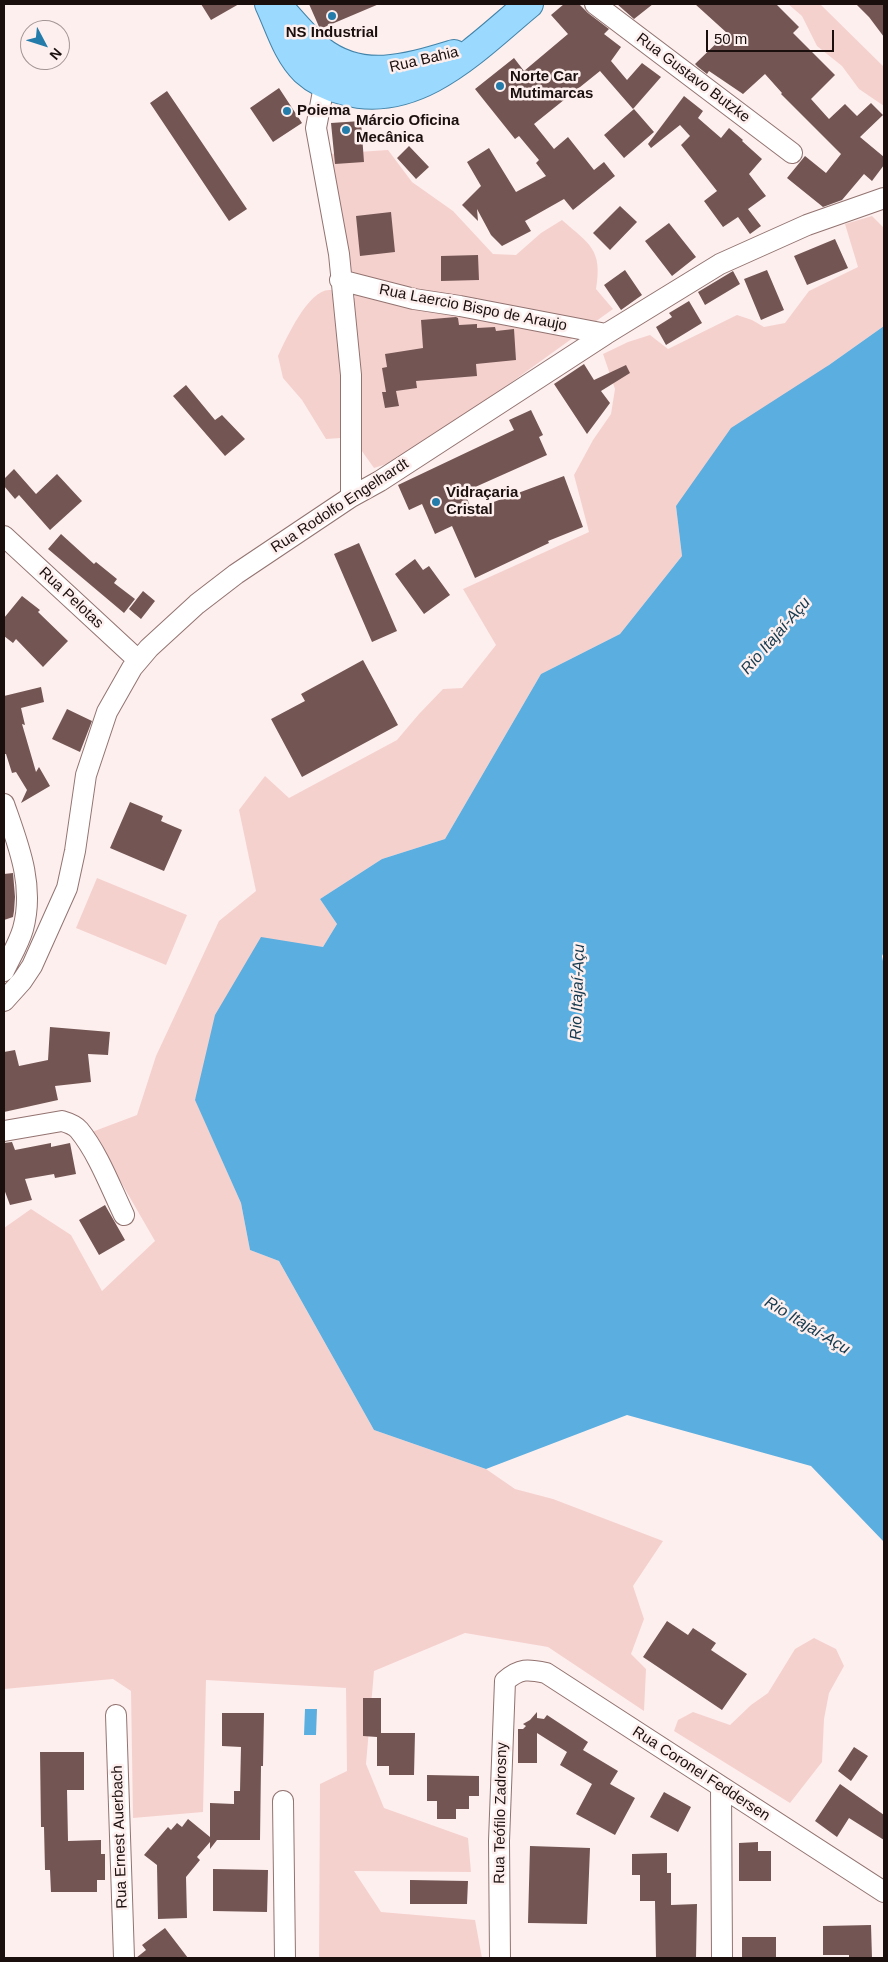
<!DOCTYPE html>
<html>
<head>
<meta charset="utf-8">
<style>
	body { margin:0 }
	#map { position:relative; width:888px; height:1962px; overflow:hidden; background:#fdefee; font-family:Arial,sans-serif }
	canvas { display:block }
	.frame { position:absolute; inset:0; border:5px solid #1b0f0e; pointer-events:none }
	.north { position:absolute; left:20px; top:20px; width:50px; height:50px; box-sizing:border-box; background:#fdefee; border:1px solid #a39594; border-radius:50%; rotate:130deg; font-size:14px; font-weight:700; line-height:20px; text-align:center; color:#1b0f0e }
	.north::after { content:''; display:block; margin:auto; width:18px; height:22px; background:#237caa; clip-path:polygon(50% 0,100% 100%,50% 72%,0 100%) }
	.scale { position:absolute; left:706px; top:30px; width:128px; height:22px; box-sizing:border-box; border:2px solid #1b0f0e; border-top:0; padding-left:6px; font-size:15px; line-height:18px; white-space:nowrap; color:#1b0f0e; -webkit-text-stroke:4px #fdefee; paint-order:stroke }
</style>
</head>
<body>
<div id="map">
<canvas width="888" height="1962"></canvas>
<div class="frame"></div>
<div class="north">N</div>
<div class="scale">50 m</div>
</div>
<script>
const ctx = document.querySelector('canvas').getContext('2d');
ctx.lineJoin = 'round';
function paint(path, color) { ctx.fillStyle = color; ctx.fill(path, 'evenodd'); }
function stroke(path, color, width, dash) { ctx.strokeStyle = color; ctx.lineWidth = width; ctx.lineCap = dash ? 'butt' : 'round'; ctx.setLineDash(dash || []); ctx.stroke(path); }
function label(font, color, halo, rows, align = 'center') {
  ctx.font = font + ' Arial,sans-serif'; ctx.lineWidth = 5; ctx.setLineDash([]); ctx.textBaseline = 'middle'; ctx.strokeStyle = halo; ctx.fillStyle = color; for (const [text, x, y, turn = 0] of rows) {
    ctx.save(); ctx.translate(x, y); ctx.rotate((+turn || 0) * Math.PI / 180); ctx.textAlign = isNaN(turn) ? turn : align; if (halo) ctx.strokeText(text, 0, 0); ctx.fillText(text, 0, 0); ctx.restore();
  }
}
paint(new Path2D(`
	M 788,4 L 820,4 L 884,67 L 884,106 L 859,89 L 842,66 L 817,46 L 802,16 Z
	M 388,150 L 412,182 L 453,211 L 493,254 L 516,255 L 541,233 L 562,220 C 589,244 603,249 596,289 L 613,309 L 448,428 L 393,462 L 374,468 L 359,447 L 355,437 L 326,439 L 302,400 L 283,378 L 278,356 C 286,339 308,290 329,290 C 337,289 347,296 355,298 L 328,154 Z
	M 872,216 L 884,228 L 884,326 L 829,365 L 676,506 L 682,556 L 620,634 L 541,674 L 445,839 L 382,859 L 320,899 L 337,924 L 323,947 L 195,1099 L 241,1203 L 250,1250 L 279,1261 L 374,1430 L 486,1469 L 515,1489 L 553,1499 L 663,1541 L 633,1586 L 644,1619 L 631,1654 L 646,1669 L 644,1711 L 548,1647 L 465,1633 L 374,1671 L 366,1764 L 384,1808 L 468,1838 L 471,1872 L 354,1871 L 381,1912 L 475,1920 L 482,1958 L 319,1958 L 320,1784 L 347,1771 L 346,1688 L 206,1680 L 203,1812 L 133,1818 L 131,1691 L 113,1679 L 4,1689 L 4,1228 L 31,1209 L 71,1235 L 102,1291 L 155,1241 L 92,1132 L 137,1115 L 156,1056 L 219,921 L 256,891 L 239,810 L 265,776 L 289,798 L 397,740 L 419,714 L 443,689 L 462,688 L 496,645 L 463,589 L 589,532 L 574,475 L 593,440 L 611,414 L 615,389 L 603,354 L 628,342 L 650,335 L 668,349 L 737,315 L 752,320 L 764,327 L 785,323 L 809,291 L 858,267 L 845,224 Z
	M 97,878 L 187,915 L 166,965 L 76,928 Z
	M 814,1638 L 836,1649 L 844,1666 L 829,1693 L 824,1719 L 822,1762 L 790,1803 L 674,1731 L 678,1720 L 693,1712 L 730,1725 L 751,1705 L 768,1693 L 795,1649 Z`), '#f5d1ce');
paint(new Path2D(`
	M 884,326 L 884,952 L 882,956 L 884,966 L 884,1542 L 811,1466 L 627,1415 L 486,1469 L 374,1430 L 279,1261 L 250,1250 L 241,1203 L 195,1100 L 215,1015 L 261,937 L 323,947 L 337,924 L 320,899 L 382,859 L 445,839 L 541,674 L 620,634 L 682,556 L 676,506 L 731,428 L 829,365 Z
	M 305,1709 L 317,1709 L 316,1735 L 304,1735 Z`), '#5aaee0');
paint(new Path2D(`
	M 201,4 L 239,4 L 211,20 Z
	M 309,4 L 379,4 L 320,29 Z
	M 564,4 L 579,4 L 588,13 L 609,29 L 604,34 L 621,47 L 611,61 L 627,80 L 642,63 L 661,77 L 633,109 L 600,71 L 534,124 L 554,149 L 568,137 L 594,170 L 604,162 L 615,176 L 573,210 L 564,199 L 525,221 L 531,231 L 502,246 L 491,235 L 477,209 L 478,221 L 462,205 L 481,186 L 467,162 L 489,148 L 516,192 L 546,176 L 536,163 L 539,160 L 519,136 L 515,139 L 475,89 L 514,58 L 524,71 L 568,34 L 551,15 Z
	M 617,4 L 653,4 L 634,19 Z
	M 695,4 L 776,4 L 799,27 L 793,33 L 835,75 L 811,99 L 829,119 L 845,104 L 857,116 L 871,103 L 883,115 L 860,137 L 884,157 L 884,165 L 872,181 L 864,174 L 842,200 L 823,207 L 787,178 L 805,156 L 826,173 L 841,154 L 781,94 L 782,93 L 765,74 L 743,94 L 709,71 L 707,74 L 698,67 L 695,64 L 727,33 Z
	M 856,4 L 884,4 L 884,37 L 869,17 Z
	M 279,88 L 302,123 L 273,142 L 250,108 Z
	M 167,91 L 247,209 L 229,221 L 150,103 Z
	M 684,96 L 703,111 L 698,118 L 721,138 L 729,128 L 743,140 L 742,141 L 762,159 L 749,174 L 766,196 L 748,209 L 761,226 L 750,234 L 738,217 L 723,227 L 704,201 L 717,191 L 681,145 L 690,136 L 680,125 L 651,148 L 648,144 Z
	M 634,109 L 654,132 L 624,158 L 604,135 Z
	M 361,121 L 364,162 L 335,164 L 331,123 Z
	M 409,146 L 429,167 L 416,179 L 397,158 Z
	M 620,206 L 637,222 L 610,250 L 593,233 Z
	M 391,212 L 395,252 L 360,256 L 356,216 Z
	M 669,223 L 696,257 L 672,276 L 645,241 Z
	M 835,239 L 848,268 L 807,285 L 794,256 Z
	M 478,255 L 479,280 L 441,281 L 441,256 Z
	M 625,270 L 642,295 L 621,310 L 604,285 Z
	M 767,270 L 784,310 L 761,320 L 744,279 Z
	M 733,271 L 740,284 L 705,305 L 698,292 Z
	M 689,301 L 702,323 L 666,345 L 656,327 L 672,317 L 669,313 Z
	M 456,317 L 458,318 L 459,325 L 477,324 L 477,328 L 495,327 L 496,331 L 514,329 L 516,360 L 476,364 L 477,376 L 416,381 L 417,388 L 396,391 L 399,406 L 385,408 L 382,392 L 386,392 L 382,368 L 387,367 L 385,354 L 423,348 L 421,320 Z
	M 584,364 L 594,380 L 626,365 L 630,373 L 601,391 L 610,403 L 587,434 L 554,384 Z
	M 186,385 L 215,420 L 222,415 L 245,439 L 225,456 L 173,396 Z
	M 531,410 L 543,435 L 539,437 L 547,455 L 464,492 L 472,510 L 564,476 L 583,527 L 548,541 L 549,543 L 475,578 L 452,526 L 435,534 L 422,504 L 409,510 L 398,485 L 514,430 L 509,420 Z
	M 14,469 L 36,494 L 57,474 L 82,501 L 50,530 L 19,495 L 15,499 L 4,486 L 4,479 Z
	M 61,534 L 94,564 L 96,562 L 117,579 L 114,583 L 135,599 L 124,613 L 48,549 Z
	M 359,543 L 397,631 L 372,642 L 334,554 Z
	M 415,559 L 423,570 L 429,566 L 450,595 L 424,614 L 395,574 Z
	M 143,591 L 155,601 L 141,619 L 129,609 Z
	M 22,596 L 40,610 L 38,612 L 68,641 L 43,667 L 16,639 L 13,643 L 4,636 L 4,618 Z
	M 363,660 L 398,725 L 302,777 L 271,719 L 305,701 L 301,694 Z
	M 41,687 L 44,702 L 21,708 L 25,725 L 22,724 L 36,772 L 39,767 L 50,786 L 21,803 L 27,790 L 16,772 L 12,773 L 6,754 L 4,754 L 4,696 Z
	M 67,709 L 92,721 L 80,752 L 52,739 Z
	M 130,802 L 163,816 L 161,821 L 182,830 L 164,871 L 110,848 Z
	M 13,873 L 15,897 L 14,911 L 13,917 L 4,920 L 4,874 Z
	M 50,1027 L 110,1032 L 108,1055 L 88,1054 L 91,1082 L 55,1086 L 58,1100 L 4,1112 L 4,1052 L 15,1050 L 19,1066 L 48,1060 Z
	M 12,1142 L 15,1150 L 51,1143 L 51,1147 L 70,1143 L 76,1174 L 55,1178 L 54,1174 L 25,1179 L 32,1200 L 10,1205 L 4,1189 L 4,1143 Z
	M 105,1205 L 125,1240 L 99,1255 L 79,1220 Z
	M 667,1621 L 688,1635 L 693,1628 L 716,1643 L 711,1650 L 747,1674 L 722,1710 L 643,1657 Z
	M 363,1698 L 381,1698 L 381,1733 L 415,1733 L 414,1775 L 389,1775 L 389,1766 L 377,1766 L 377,1737 L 363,1736 Z
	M 537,1712 L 537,1718 L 544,1719 L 547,1715 L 588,1742 L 583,1750 L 618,1771 L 610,1784 L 635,1798 L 615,1835 L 576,1814 L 592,1784 L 560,1765 L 567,1752 L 537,1733 L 537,1763 L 518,1763 L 518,1729 L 523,1729 L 526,1726 L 523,1724 L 530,1720 Z
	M 222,1713 L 264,1713 L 263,1766 L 261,1766 L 260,1840 L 217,1840 L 210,1849 L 210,1842 L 197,1857 L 200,1860 L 186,1877 L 187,1918 L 158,1919 L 157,1865 L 144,1855 L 168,1827 L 171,1830 L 177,1823 L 182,1827 L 188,1819 L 210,1837 L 210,1803 L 234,1804 L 234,1791 L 240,1791 L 241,1747 L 222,1746 Z
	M 854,1747 L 868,1756 L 851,1781 L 838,1771 Z
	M 40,1752 L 84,1752 L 84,1790 L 67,1790 L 68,1841 L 101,1840 L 101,1854 L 105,1854 L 105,1880 L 97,1880 L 97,1892 L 51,1892 L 50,1870 L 45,1870 L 44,1827 L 41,1827 Z
	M 427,1775 L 479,1776 L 479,1796 L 469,1796 L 469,1809 L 456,1809 L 456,1819 L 437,1819 L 437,1801 L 427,1801 Z
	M 840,1784 L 884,1815 L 884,1840 L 849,1818 L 837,1837 L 815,1821 Z
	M 664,1792 L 691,1807 L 678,1832 L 650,1817 Z
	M 758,1842 L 758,1851 L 771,1851 L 771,1881 L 739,1881 L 739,1843 Z
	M 530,1846 L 590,1848 L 587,1924 L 528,1923 Z
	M 667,1853 L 667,1873 L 671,1873 L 671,1905 L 697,1904 L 696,1958 L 656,1958 L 655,1901 L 640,1901 L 640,1875 L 632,1875 L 632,1854 Z
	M 213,1869 L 268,1870 L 267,1912 L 213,1911 Z
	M 410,1880 L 468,1881 L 467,1904 L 410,1904 Z
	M 871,1925 L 872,1958 L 849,1958 L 849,1955 L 823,1955 L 823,1926 Z
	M 165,1928 L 188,1958 L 136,1958 L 146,1950 L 142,1945 Z
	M 742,1937 L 776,1937 L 776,1958 L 742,1958 Z`), '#735653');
const street = new Path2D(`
	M 595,4 L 792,153
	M 324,86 L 316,128 L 339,254 L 351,375 L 351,497
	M 340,280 L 414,299 L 460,306 L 606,334
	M 4,536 L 138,660
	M 4,804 C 18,844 35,885 23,929 C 19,943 10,958 4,971
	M 4,1001 L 22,981 L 32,966 L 67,888 L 75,851 L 86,775 L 107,712 L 132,668 L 149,648 L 197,604 L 236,574 L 351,497 L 380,481 L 606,334 L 720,264 L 807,225 L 884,198
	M 4,1131 L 62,1121 C 69,1123 75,1125 79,1130 C 98,1153 111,1188 124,1215
	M 116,1715 L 124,1958
	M 721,1787 L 722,1958
	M 283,1801 L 285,1958
	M 500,1958 L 499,1841 L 505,1681 C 520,1668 528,1669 546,1673 L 884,1892`);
const primary = new Path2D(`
	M 269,4 C 279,25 287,54 305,71 C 317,82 329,87 345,91 C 418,111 478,46 529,4
	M 277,5 C 291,20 304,37 320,50 C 362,83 408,68 454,54`);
stroke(street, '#927370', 22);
stroke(primary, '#4383a9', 30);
stroke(street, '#fff', 20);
stroke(primary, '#9bdafe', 28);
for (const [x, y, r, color] of [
	[332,16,5,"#237caa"],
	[500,86,5,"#237caa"],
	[287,111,5,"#237caa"],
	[346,130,5,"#237caa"],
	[436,502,5,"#237caa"]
]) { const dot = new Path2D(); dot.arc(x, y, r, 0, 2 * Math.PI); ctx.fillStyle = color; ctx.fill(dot); stroke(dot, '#fdefee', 2); }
label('bold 15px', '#1b0f0e', '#fdefee', [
	["NS Industrial",332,33,"center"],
	["Norte Car",510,77],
	["Mutimarcas",510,94],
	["Poiema",297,111],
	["Márcio Oficina",356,121],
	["Mecânica",356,138],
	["Vidraçaria",446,493],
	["Cristal",446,510]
], 'left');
label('15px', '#1b0f0e', '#fdefee', [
	["Rua Bahia",424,60,-13],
	["Rua Gustavo Butzke",693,78,37],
	["Rua Laercio Bispo de Araujo",473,308,11],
	["Rua Rodolfo Engelhardt",340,506,-33],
	["Rua Pelotas",71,598,43],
	["Rua Coronel Feddersen",701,1774,33],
	["Rua Teófilo Zadrosny",501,1813,-89],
	["Rua Ernest Auerbach",120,1837,-92]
]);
label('italic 16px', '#14394e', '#fdefee', [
	["Rio Itajaí-Açu",776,636,-49],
	["Rio Itajaí-Açu",578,992,-88],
	["Rio Itajaí-Açu",807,1326,31]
]);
</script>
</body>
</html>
